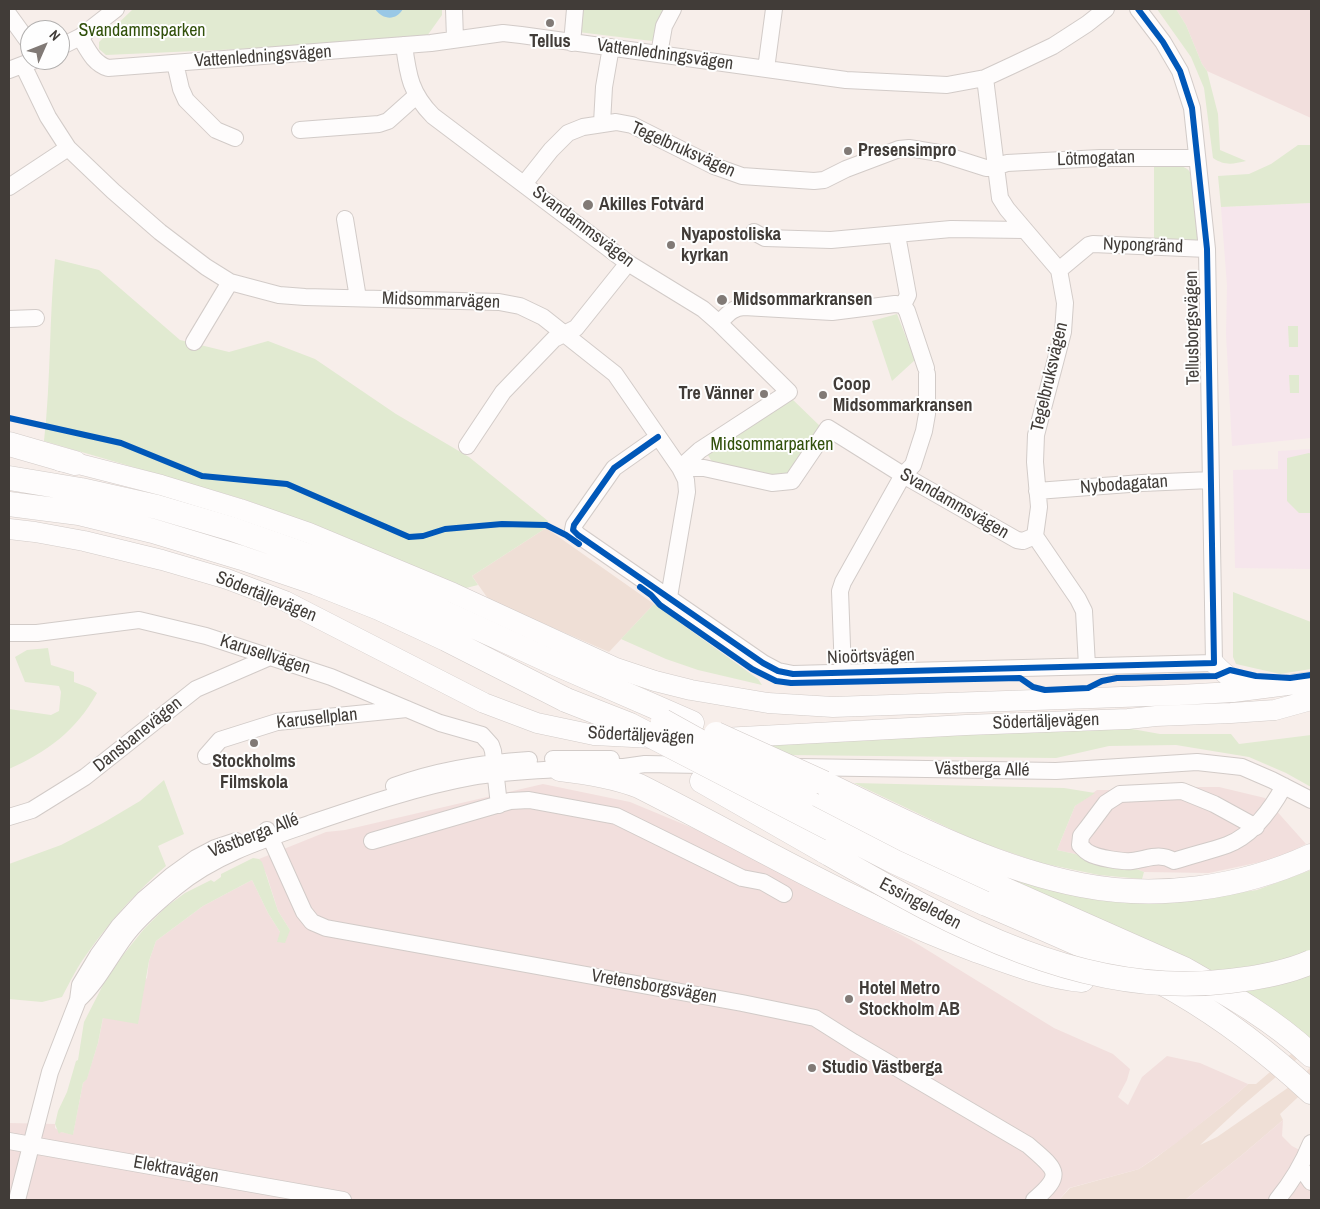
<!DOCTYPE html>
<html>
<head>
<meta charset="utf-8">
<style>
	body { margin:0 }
	#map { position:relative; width:1320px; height:1209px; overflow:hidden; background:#f7eeea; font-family:"Archivo Narrow",sans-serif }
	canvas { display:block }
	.frame { position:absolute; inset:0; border:10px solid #413c38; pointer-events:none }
	.north { position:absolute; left:20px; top:20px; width:50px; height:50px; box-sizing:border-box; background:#fefefe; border:1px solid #b2b0af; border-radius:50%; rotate:46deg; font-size:14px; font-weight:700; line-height:20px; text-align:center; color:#413c38 }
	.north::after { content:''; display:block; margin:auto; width:18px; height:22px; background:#817a76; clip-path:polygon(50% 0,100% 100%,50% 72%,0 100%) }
</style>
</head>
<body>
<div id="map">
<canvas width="1320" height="1209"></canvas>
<div class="frame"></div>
<div class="north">N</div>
</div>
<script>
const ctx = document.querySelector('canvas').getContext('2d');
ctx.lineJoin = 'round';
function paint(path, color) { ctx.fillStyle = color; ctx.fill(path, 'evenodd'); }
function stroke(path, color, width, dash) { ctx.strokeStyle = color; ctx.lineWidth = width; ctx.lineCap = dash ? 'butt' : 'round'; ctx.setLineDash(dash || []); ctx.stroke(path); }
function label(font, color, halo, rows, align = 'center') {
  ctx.font = font + ' "Archivo Narrow",sans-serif'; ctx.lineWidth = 4; ctx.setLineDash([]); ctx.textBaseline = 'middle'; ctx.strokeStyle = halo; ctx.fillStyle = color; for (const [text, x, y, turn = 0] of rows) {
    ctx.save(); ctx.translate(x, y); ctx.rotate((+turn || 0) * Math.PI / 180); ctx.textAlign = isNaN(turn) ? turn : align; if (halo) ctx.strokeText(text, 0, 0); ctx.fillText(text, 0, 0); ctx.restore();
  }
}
paint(new Path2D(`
	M 546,528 L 654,604 L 609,652 L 489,600 L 472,576 Z
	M 1311,1037 L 1311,1047 L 1242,1106 L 1200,1145 L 1217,1137 L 1292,1085 L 1311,1067 L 1311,1085 L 1280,1114 L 1283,1120 L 1242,1155 L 1185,1200 L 1059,1200 L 1070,1188 L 1139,1169 L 1157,1157 L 1229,1101 L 1248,1084 L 1256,1084 Z`), '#efdfd6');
paint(new Path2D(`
	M 1176,9 L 1311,9 L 1311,118 L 1207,71 L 1202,64 L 1186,25 Z
	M 543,784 L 630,802 L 695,829 L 778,870 L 911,940 L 1054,1028 L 1113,1054 L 1130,1069 L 1127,1080 L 1118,1097 L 1128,1105 L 1142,1077 L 1167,1056 L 1200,1063 L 1248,1084 L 1229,1101 L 1175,1144 L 1139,1169 L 1069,1188 L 1059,1200 L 9,1200 L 9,1123 L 55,1124 L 55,1128 L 61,1132 L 73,1134 L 83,1083 L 87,1078 L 98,1043 L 103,1018 L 147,978 L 149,961 L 156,941 L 203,906 L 252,880 L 268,913 L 280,932 L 290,930 L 278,911 L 267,876 L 259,859 L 326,832 L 345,830 Z
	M 1176,787 L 1219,787 L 1265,798 L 1306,844 L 1279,858 L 1209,873 L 1144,872 L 1129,866 L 1057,850 L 1075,806 L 1097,790 L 1134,790 Z
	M 1283,1120 L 1282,1136 L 1292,1146 L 1311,1156 L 1311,1200 L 1185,1200 L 1242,1155 Z`), '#f2dfdd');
paint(new Path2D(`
	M 1311,203 L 1311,438 L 1232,446 L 1226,334 L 1227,285 L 1221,207 Z
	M 1311,449 L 1311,569 L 1235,568 L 1233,470 L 1278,469 L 1278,451 Z`), '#f6e6ec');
paint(new Path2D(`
	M 133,9 L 442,9 L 442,15 L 427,36 L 424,36 L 286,47 L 106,55 L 99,49 L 99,42 Z
	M 579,9 L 664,9 C 657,19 660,32 652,41 L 578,32 Z
	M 1157,9 L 1176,9 L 1186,25 L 1202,64 L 1207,71 L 1218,114 L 1220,150 L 1246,161 C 1233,164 1225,166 1213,158 L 1204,88 L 1191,57 Z
	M 1298,145 L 1311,145 L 1311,203 L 1221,207 L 1218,176 L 1249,174 L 1271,164 Z
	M 1154,164 C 1165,165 1183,162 1190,172 L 1198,238 L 1195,243 L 1154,241 Z
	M 55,259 L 99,270 L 180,340 L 229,352 L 268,341 L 315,359 L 396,414 L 469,457 L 548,521 L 546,528 L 472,576 L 478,585 L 466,588 L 340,535 L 246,500 L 44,441 C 51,380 49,319 55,259 Z
	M 897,314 L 915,360 L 892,381 L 872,321 Z
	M 1288,326 L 1298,326 L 1298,347 L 1289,347 Z
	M 1289,375 L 1299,375 L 1299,393 L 1290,393 Z
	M 790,397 L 822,428 L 790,473 L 778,479 L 714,465 L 706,452 Z
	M 1309,453 L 1311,454 L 1311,513 L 1299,513 L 1287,501 L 1287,458 Z
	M 1233,592 L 1311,622 L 1311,669 L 1280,674 L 1236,664 L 1233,657 Z
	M 654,604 L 758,679 L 762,685 L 698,670 L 666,659 L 621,639 Z
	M 48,648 L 51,665 L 74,672 L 74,682 L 90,688 L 97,693 C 76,731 47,752 9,769 L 9,709 L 51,715 L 59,711 L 61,692 L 59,686 L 25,682 L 15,657 L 27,650 Z
	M 1121,727 L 1160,734 L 1231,734 L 1239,744 L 1311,735 L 1311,787 L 1286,773 L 1249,757 L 1176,745 L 1109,746 L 1056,758 L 789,755 L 767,745 Z
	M 164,780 L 184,834 L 158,846 L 166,866 C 137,891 111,920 89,951 C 78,965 70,982 62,997 L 42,1002 L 9,999 L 9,864 L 61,845 L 103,823 L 140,801 Z
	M 854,783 L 1064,788 L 1095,793 L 1075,806 L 1057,850 L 1129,866 L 1144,872 L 1142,879 L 1099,875 L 1041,863 L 974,840 Z
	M 955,853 L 1201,898 L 1257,890 L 1311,870 L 1311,1037 L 1308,1040 L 1210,971 Z
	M 253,858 L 259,859 L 262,862 L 278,911 L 290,930 L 285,943 L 277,942 L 280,932 L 268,913 L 252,880 L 203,906 L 156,941 L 149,961 L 138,1024 L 103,1018 L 98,1043 L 87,1079 L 83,1083 L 73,1135 L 61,1132 L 59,1134 L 55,1124 L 58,1111 L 67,1092 L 76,1061 L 78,1060 L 84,1022 L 104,983 L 123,955 L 144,929 L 166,907 L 185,893 L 211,880 L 214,882 L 221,877 L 221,874 Z`), '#e1ead1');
paint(new Path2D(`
	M 375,9 L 403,9 C 396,21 383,20 375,9 Z`), '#99c8e6');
const minor = new Path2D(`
	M 454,9 L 455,39
	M 9,15 L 30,44
	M 80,37 C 88,50 93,63 108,68 L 431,43 L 503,33 L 521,35 L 846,80 L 947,85 L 985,78 L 1013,65 L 1053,46 L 1087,24 L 1106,9
	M 572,43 L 575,9
	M 404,45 C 408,76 411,94 433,116 L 628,263 L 703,309 L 719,323 L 789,392 L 700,450 L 680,468
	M 60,47 L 80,37 L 116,9
	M 659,54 L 664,26 L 673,9
	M 175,63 L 181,89 L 186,100 L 216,130 L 235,138
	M 23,65 L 48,117 L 68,148 L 113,191 L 160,232 L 206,267 L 230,282 L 279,295 L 305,297 L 499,302 L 520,306 L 543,317 L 615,374 L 680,468 L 686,480 L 687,492 L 669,597
	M 766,69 L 774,9
	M 9,70 L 35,60
	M 985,78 L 996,167 L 1007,163 L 1100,158 L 1196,158
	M 602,123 L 604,87 L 611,47
	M 300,130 L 379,124 L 388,121 L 416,96
	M 524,184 L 551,150 L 568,133 L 583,127 L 616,122 L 632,125 L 714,166 L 742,176 L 814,181 L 824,180 L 846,169 L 899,149 L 909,148 L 939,153 L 986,168 L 996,167 L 1000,198 L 1007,209 L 1059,270 L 1065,303 L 1063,332 L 1036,435 L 1035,462 L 1039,507 L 1035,536
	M 9,187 L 68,148
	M 345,219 L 358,298
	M 754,232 L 765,238 L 831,240 L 951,229 L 1024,230
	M 897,235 L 908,295 L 903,305
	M 1059,270 L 1089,245 L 1093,244 L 1207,249
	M 903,305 L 907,311 L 926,368
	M 9,319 L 36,318
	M 719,323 C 728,314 732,308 744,307 L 832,312 L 895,304 L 903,305
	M 194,342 L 230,282
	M 658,437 L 614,468 L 574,525 L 573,530 L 578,535 L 763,663 L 778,671 L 793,674 L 1214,663 L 1207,249 L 1192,108 L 1180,71 L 1163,42 L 1138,9
	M 467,446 L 503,392 L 554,339 L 576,328 L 628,263
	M 680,468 L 704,468 L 772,483 L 792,481 L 828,428 L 903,475 L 1017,540 L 1023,541 L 1035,536 L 1078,599 L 1084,611 L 1087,666
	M 1037,491 L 1142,483 L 1211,480
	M 9,633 L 37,633 L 139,620 L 206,636 L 331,677 L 440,723 L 482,735 L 491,745 L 493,751 L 499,805
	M 843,673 L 840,591 L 843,582 L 903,475 L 913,465 L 924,431 L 927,414 L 927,374
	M 206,756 L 220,740 L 277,722 L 407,709
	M 553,759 L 611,759
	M 597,767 L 624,767 L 645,764 L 702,765
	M 797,767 L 1056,771 L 1197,762 L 1242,767 L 1272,780 L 1311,800
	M 394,786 C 438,770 482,763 529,760
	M 9,817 L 32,810 L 85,777 L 196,689 L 270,657
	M 1256,827 L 1214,804 L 1182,791 L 1120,794 L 1106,803 L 1088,827 L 1081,836 L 1080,845 C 1083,848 1085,851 1089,853 C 1097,858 1123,862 1132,861 C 1148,859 1159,852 1174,861 C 1192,855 1210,851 1227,845 C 1252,836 1272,808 1284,786
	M 267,830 L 304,912 L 312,922 L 326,928 L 742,1003 L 815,1018 L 853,1042 L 1028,1145 C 1055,1169 1066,1173 1034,1200
	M 372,841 L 510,801 L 529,800 L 616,816 L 742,878 L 763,882 L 784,894
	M 78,1000 C 98,982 110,956 127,934 C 141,916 159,901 176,887 C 215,855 262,840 309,824 C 362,806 417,787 472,777 C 505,771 538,771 570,768
	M 9,1141 L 343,1200
	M 1300,1166 L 1311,1182
	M 17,1200 L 50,1072 L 78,1000 L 80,985 L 98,955 L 119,926 L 144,899 L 171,876 L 196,858 L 215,848 L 236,841
	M 1277,1200 C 1291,1183 1303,1163 1311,1143`);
const major = new Path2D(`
	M 60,461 L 75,463 L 161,485 L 240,509 L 309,533 L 453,593 L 616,668 L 655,681 L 691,690 L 768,703 L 833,707 L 1179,695 L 1233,692 L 1311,682
	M 9,529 L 35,532 L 84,541 L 162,560 L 227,579 L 285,601 L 484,703 L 537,723 L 594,735 L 652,738
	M 1214,663 C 1226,676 1238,685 1257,685
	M 723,738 L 966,725 L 1128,719 L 1156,716 L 1231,713 L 1275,710 L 1311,700`);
const highway = new Path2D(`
	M 9,444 L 75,463
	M 9,478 L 81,490 L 157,507 L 232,529 L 315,558 L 397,591 L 552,662 L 692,723
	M 9,504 L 79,513 L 153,531 L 242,558 L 316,583 L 379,608 L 446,639 L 566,700
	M 560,769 C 587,772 613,776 639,786 C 750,842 856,906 973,949 C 1006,961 1047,977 1082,980
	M 702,781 L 826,852
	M 824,783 C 907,823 990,867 1081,885 C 1158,900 1241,888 1311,856
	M 805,796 L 902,844 L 1184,969 C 1228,994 1274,1020 1311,1055
	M 984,903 C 1020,918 1056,934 1092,950 C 1121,963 1151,976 1178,992 C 1226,1020 1270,1054 1311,1092`);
stroke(minor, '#d2cbc8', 18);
stroke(major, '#d2cbc8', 21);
stroke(highway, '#d2cbc8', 25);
stroke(minor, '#fefcfc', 16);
stroke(major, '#fefcfc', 20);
stroke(highway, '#fefcfc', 24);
const highwayBridge = new Path2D(`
	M 566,700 L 630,725 L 895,862 L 984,903
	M 663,721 L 726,756 L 805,796
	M 716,734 L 824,783
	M 826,852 C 950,923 1082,1000 1230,981 C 1257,978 1286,973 1311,962`);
stroke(highwayBridge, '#d2cbc8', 25, []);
stroke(highwayBridge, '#fefcfc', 24);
stroke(new Path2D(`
	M 9,418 L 121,443 L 202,476 L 287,484 L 409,537 L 423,536 L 445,529 L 502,524 L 546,525 L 566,535 L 579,544
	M 658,437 L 614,468 L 574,525 L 573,530 L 578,535 L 763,663 L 778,671 L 793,674 L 1214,663 L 1207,249 L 1192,108 L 1180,71 L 1163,42 L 1138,9
	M 640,587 L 651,595 L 660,605 L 752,669 L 776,681 L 791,683 L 1020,678 L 1033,687 L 1045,690 L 1088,688 L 1102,681 L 1117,678 L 1216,676 L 1230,670 L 1256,676 L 1290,678 L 1311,675`), '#0057b8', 6);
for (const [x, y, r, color] of [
	[550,23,5,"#817a76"],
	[848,151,5,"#817a76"],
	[588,205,6,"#817a76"],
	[671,245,5,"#817a76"],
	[722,300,6,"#817a76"],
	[764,394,5,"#817a76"],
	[823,395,5,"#817a76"],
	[254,743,5,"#817a76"],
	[849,999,5,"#817a76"],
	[812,1068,5,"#817a76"]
]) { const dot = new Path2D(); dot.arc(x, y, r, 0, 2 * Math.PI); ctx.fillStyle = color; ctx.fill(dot); stroke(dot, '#fefefe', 2); }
label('18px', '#31500a', '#fefefe', [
	["Svandammsparken",142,31],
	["Midsommarparken",772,445]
]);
label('bold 18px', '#413c38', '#fefefe', [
	["Tellus",550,42,"center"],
	["Presensimpro",858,151],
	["Akilles Fotvård",599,205],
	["Nyapostoliska",681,235],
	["kyrkan",681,256],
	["Midsommarkransen",733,300],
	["Coop",833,385],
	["Midsommarkransen",833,406],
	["Tre Vänner",754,394,"right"],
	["Stockholms",254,762,"center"],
	["Filmskola",254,783,"center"],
	["Hotel Metro",859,989],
	["Stockholm AB",859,1010],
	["Studio Västberga",822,1068]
], 'left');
label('18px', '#413c38', '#fefefe', [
	["Vattenledningsvägen",665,55,8],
	["Vattenledningsvägen",263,57,-4],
	["Tegelbruksvägen",683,150,24],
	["Lötmogatan",1096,159,-2],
	["Svandammsvägen",583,227,37],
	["Nypongränd",1143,246,2],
	["Midsommarvägen",441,301,2],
	["Tellusborgsvägen",1193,328,-91],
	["Tegelbruksvägen",1050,377,-77],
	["Nybodagatan",1124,485,-4],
	["Svandammsvägen",954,504,30],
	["Södertäljevägen",266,597,22],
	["Karusellvägen",265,655,18],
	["Nioörtsvägen",871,657,-2],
	["Karusellplan",317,719,-6],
	["Södertäljevägen",1046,722,-2],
	["Dansbanevägen",138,735,-39],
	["Södertäljevägen",641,736,3],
	["Västberga Allé",982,770,1],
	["Västberga Allé",254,836,-21],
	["Essingeleden",920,904,28],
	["Vretensborgsvägen",654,987,10],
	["Elektravägen",176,1170,10]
]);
</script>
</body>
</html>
